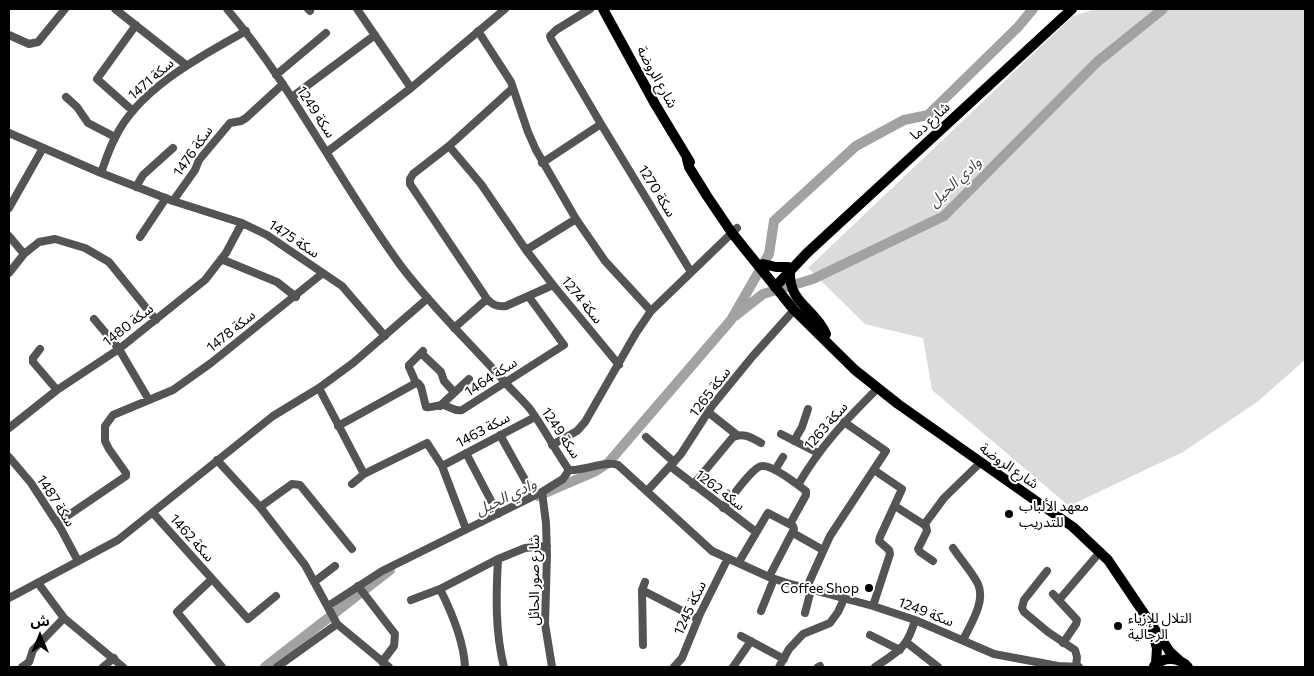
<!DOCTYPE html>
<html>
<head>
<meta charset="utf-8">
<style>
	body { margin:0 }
	#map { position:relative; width:1314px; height:676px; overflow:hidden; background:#fff; font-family:Commissioner,"Noto Sans Arabic",sans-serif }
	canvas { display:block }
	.frame { position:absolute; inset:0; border:10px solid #000; pointer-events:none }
	.north { position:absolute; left:15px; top:611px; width:50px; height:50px; -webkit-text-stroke:4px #fff; paint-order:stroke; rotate:0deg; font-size:14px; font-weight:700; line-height:20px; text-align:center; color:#000 }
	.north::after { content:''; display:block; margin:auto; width:18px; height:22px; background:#000; clip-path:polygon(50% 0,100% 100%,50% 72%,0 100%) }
</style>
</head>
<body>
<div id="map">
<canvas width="1314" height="676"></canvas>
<div class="frame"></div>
<div class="north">ش</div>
</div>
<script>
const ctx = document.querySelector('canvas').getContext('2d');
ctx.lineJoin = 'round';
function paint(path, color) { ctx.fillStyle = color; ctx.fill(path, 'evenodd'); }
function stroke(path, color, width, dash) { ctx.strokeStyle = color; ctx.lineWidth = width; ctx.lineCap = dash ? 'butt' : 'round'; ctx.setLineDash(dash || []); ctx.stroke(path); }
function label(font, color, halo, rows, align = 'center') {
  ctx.font = font + ' Commissioner,"Noto Sans Arabic",sans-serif'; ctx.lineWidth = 4; ctx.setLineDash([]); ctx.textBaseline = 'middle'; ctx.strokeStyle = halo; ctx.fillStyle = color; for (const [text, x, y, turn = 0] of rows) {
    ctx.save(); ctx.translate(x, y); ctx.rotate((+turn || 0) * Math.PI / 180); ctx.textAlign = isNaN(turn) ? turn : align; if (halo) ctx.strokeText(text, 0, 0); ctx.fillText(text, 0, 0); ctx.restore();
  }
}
paint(new Path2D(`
	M 1096,9 L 1305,9 L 1305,360 L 1257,402 L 1183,452 L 1069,506 L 932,390 L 923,338 L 865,324 L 808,268 L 1073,16 Z`), '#dbdbdb');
stroke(new Path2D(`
	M 735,316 L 763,294 L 813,279 L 944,216 L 1097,62 L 1163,9
	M 538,496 L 594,472 L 608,463 L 731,320 L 769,254 L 774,221 L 856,146 L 904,120 L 928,115 L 1018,27 L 1033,9
	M 265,667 L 390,570`), '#a2a2a2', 10);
stroke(new Path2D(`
	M 115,9 L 186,65
	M 227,9 C 294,88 339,182 401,266 C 432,307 470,343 504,381 C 512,391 522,399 530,409 C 544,428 555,450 569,470 C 584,471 607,460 618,465 L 712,551 L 769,577 L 787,583 L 873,606 L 915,620 L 994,654 L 1058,666 L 1079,667
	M 308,9 L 310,11
	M 357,9 L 411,88
	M 590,9 L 556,30 L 550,36 L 551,39 L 601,124 L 691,272
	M 478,31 L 511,82 L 528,132 L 536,150 L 576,219 L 605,261 L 651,311
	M 9,35 L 29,44 L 38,42 L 65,9
	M 276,75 L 326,33
	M 513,88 L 449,146 L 413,174 L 410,179 L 410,184 L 487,299 C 493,305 497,307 506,306 L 553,285
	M 66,97 L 77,107 L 88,123 L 115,137
	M 292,97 L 375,35
	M 133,111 L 97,79 L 136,25
	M 9,133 L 101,173 L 173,201 L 242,223 L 267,235 L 342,286 L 385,336
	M 449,146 L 481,184 L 526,250 L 553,285 L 619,365
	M 327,152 L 411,88 L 505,9
	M 542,163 L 601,124
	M 101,173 C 105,162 109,149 115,138 C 138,89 201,56 246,31
	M 136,187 L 143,175 L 173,148
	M 173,201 L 195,170 L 199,160 L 230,123 L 241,121 L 246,118 L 283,84
	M 9,208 L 43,148
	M 9,236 L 24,254
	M 140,237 L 166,198
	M 526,250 L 576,219
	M 221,259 L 277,282 L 296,297
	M 9,273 L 24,254 L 39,242 L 55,239 L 85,248 L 109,262 L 156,320
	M 94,319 L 119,349 L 149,400
	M 454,328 L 487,299
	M 40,349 L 33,358 L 33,362 L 57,390
	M 421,353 L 441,372 L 444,381 L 454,392
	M 416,383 L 418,383 L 421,387 L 426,407 C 432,408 437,405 443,405 C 450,406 454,412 462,410 L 564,345 L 529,297
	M 416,383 L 409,367 L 409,365 L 423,351
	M 319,388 L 364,474
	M 440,406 L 469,379
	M 708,412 L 737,435
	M 338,426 L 416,383
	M 9,428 L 57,390 L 119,349 L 205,280 L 226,253 L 242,223
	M 781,434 L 818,453
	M 500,435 L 534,496
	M 646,437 L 674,462
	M 794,441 L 802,427 L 808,409
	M 552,445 L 577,431 L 585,422 L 636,333 L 651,311 L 737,228
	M 466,453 L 498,514
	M 9,457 L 31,483 L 61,529 L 78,561
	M 217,460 L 260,507 L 305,565 L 337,624 L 389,667
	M 442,466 L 535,417
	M 670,466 L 756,532
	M 775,470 L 783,457
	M 352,484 L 364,474 L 427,443 L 442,466 L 466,529
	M 693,485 L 733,437 C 744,432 752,438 761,443
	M 798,485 C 821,445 846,420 878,388
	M 647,491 L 681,454 L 712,406 L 752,357 L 794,310
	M 542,492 L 546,523 L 547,555 L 545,624 L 552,667
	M 895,506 L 926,526 L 927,531 L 918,549 L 920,552 L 933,561
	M 260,507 L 292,484 L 300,485 L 352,549
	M 723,508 C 730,500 753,466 762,466 C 773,465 797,484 806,491 L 806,495 L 790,524
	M 153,513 L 248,619 L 276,596
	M 57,523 L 126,476 L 126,473 L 109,449 L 105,441 L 105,426 L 113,415 L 173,390 L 211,363 L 323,273
	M 924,525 L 944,498 L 980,463
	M 793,533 L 823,550
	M 953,548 C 961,560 972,572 978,584 C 986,602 970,625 963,640
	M 498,559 C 496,595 495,632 504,667
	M 739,562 L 766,516 L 768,513 L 793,526 L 794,529 L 769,577
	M 1047,571 L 1024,600 L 1022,608 L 1024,612 L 1048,632 L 1075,650 L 1077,657 L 1076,667
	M 212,579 L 177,612 L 222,667
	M 314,582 L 335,566
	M 38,583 L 64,618 L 123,667
	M 358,586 L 395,634 L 394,646 L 382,662
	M 440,589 C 451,611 464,643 465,667
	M 806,589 L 830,536 L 886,451 L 844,422
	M 642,590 L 698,619
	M 1053,594 L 1077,620 L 1076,624 L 1063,643
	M 9,598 L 118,540 L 273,416 L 319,388 L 353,363 L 428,298
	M 411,600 L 440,589 L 498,559 L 525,548 L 547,546
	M 1059,600 L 1100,552
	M 328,606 L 382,571 L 542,492 L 563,479 L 569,470
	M 873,606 L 890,554 L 889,550 L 879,541 L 880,537 L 902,489 L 874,470
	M 761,611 L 774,579
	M 805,613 L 811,590
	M 870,635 L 900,650
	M 741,636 L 784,659
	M 906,642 L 938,667
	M 643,645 L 642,590 L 645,582
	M 22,667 L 29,662 L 33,650 L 64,618
	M 103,667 L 114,658
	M 277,667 L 337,624
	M 674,667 L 682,658 L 700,614 L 728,558
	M 733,667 L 751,641
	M 779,667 L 789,649 L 803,634 L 830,623 L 838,612 L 844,599
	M 818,667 L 820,666
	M 875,667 C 898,651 907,649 915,620`), '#545454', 8);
stroke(new Path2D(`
	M 603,9 L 655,104 L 690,162
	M 687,159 L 689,167 L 707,196 L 732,233 L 794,310 L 855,370 L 898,404 L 1073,527 L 1108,560 L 1170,652 L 1179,660
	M 763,264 L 776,267 L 788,267
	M 790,272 C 789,304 815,308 826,334
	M 775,287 L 807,253 L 1072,9
	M 1152,631 L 1157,648 L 1156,663
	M 1154,666 C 1164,656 1179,657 1188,667`), '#000', 10);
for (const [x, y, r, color] of [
	[1009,514,5,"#000"],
	[869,588,5,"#000"],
	[1118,626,5,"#000"]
]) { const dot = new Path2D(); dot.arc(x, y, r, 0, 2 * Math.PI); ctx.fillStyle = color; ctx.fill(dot); stroke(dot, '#fff', 2); }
label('14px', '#000', '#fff', [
	["شارع الروضة",657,77,61],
	["سكة 1471",151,79,-41],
	["سكة 1249",316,112,57],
	["شارع دما",930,121,-43],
	["سكة 1476",193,151,-55],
	["سكة 1270",657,191,58],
	["سكة 1475",294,239,33],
	["سكة 1274",582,300,51],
	["سكة 1480",128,325,-38],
	["سكة 1478",231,331,-39],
	["سكة 1464",491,377,-33],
	["سكة 1265",710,392,-53],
	["سكة 1263",826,426,-49],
	["سكة 1463",483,430,-28],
	["سكة 1249",561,433,56],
	["شارع الروضة",1009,466,35],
	["سكة 1262",720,490,37],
	["سكة 1487",56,501,57],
	["سكة 1462",192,538,48],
	["شارع صور الحائل",534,580,-90],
	["سكة 1245",690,608,-65],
	["سكة 1249",926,612,21]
]);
label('14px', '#000', '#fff', [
	["معهد الألباب",1019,506],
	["للتدريب",1019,522],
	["Coffee Shop",859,588,"right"],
	["التلال للإزياء",1128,618],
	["الرجالية",1128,634]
], 'left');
label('italic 15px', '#434343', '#fff', [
	["وادي الحيل",955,182,-43],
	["وادي الحيل",506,497,-26]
]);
</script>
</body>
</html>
